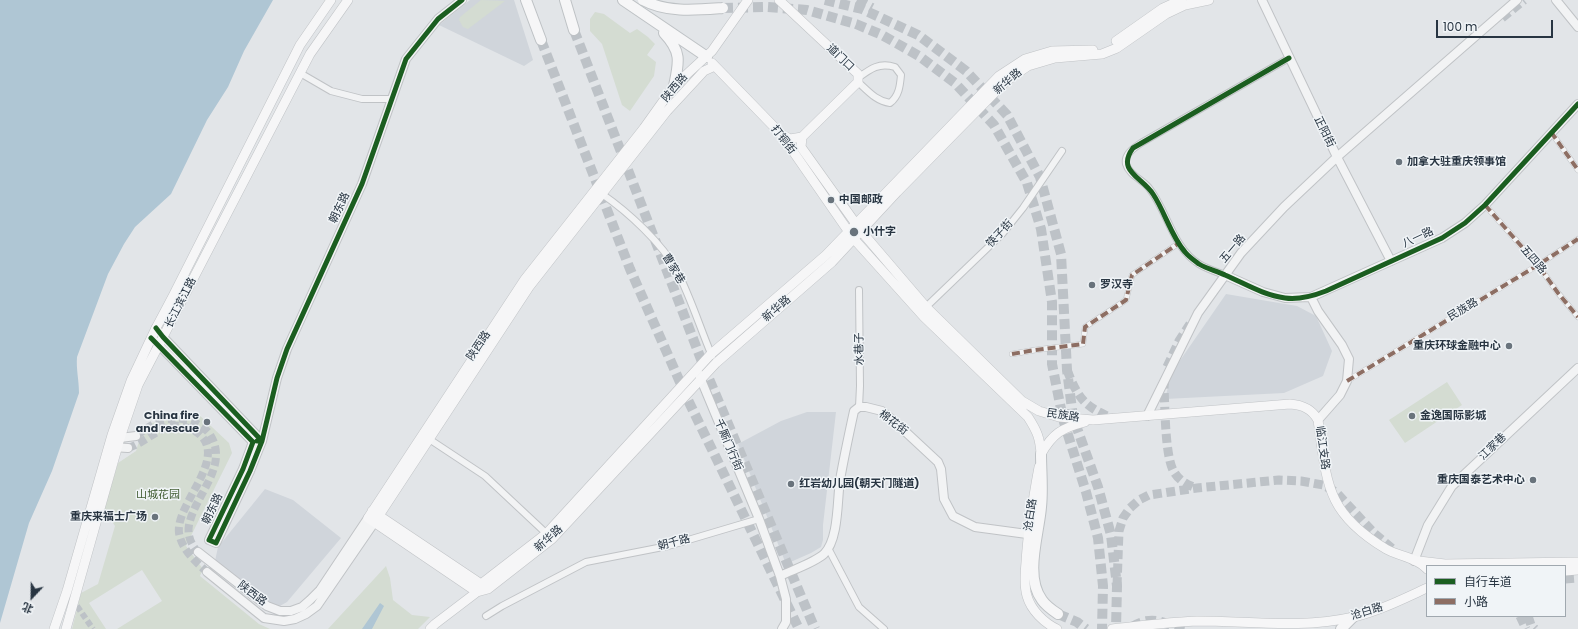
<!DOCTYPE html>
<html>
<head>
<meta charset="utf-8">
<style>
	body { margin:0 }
	#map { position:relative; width:1578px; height:629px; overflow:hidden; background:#e2e5e8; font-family:Poppins,"Noto Sans SC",sans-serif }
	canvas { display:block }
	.legend { position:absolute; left:1426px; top:565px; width:140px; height:52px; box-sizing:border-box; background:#f0f4f7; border:1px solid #a0a8af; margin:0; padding:5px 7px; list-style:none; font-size:12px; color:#283542 }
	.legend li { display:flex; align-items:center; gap:8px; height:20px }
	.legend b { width:20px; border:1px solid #a0a8af }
	.north { position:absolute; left:12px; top:577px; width:40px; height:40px; -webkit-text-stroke:3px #f0f4f7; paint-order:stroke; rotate:202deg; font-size:11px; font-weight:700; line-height:16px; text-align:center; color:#283542 }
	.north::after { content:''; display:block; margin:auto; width:14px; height:18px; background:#283542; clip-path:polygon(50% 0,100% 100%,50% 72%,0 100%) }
	.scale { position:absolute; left:1436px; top:20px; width:117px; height:18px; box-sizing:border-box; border:2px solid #283542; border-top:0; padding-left:5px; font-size:12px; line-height:14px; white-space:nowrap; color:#283542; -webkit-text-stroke:3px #f0f4f7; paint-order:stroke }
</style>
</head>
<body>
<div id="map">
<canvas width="1578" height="629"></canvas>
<ul class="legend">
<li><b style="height:5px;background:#1b5e20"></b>自行车道</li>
<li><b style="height:5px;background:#8d6e63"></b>小路</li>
</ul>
<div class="north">北</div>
<div class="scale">100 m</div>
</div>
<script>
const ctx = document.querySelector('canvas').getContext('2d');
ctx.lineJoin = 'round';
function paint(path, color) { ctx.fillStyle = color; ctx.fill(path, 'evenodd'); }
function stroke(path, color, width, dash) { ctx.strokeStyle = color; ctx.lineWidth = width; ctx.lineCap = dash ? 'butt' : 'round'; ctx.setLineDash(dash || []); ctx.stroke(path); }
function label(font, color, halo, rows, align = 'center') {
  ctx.font = font + ' Poppins,"Noto Sans SC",sans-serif'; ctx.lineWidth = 3; ctx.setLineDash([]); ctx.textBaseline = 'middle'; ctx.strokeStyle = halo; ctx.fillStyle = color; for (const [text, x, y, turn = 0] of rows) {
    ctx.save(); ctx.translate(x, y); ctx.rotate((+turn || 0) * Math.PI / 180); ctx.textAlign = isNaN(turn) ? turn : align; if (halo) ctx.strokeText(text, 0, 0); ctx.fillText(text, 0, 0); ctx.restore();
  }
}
paint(new Path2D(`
	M 470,0 L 514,0 L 533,60 L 524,66 L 439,25 Z
	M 1226,294 L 1297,306 L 1316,316 L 1332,351 L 1323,376 L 1284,393 L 1165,399 L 1172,372 Z
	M 807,412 L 836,412 L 823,525 L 823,540 L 821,547 L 811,553 L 786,564 L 738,444 L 781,421 Z
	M 265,489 L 293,500 L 341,538 L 287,602 L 278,607 L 270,605 L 215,561 L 218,547 Z`), '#d0d5db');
paint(new Path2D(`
	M 481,0 L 505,1 L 468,29 L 463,27 L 459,20 L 460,17 Z
	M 595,12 L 604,14 L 630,33 L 637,29 L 648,37 L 655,44 L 647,55 L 656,62 L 654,76 L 630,111 L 622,105 L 602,44 L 590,31 L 590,19 Z
	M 1447,382 L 1462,405 L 1405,443 L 1389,420 Z
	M 196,412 L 229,443 L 232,453 L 186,546 L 203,569 L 200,576 L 259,624 L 270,629 L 117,629 L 162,601 L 142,570 L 89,603 L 106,629 L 72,629 L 81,593 L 98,584 L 115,526 L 104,509 L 118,463 L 136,451 L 144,425 Z
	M 386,566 L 390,578 L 393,600 L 412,615 L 430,617 L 418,629 L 328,629 Z`), '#d4dcd2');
paint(new Path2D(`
	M 0,0 L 273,0 L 244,51 L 228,87 L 207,120 L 171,194 L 135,227 L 124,244 L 108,274 L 77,357 C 76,369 79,380 79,393 L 52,471 L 29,523 L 0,623 Z
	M 380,603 L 384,606 L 372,629 L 362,629 Z`), '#afc6d4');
stroke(new Path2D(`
	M 77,606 L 93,629`), '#bdc2c7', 6, [6, 3]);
stroke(new Path2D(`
	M 136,436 C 151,425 163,416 183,419 C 187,420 191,420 194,422 C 199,425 206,429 209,433 C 231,465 195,494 189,525 C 187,535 191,545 198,552
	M 128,448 C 144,443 155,430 172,426 C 179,425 189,427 195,431 C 233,455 175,503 179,533 C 182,550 195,561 207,572`), '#bdc2c7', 8, [8, 4]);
stroke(new Path2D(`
	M 1502,18 L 1524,0
	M 1167,367 L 1179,341 L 1190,324
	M 1067,370 C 1079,400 1084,406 1114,419
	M 1165,380 L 1164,387 C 1165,407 1165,454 1173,470 C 1178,480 1187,485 1197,488
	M 1565,579 L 1578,578
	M 1117,586 L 1119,531 L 1123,518 L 1130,508 L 1139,500 L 1149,495 L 1197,488 L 1279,480 L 1301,481 L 1323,485 L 1336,492 L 1374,533 L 1394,550
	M 1520,616 L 1526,629
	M 1528,616 L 1531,625 L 1535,629`), '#bdc2c7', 9, [9, 4.5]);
stroke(new Path2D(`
	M 825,0 L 862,9 L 918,35 L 966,71 L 1007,115 L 1040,177 L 1061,254 L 1067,370 L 1073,417 L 1098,487 L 1111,535 L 1117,586 L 1116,629
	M 857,0 L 872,8
	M 723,8 L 767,7 L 807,10 L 856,24 L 882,35 L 919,56 L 955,83 L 994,125 L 1027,183 L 1041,229 L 1052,302 L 1052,364 L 1063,419 L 1086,492 L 1098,538 L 1103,586 L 1102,629
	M 574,30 L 704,367 L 815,629
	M 541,40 L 630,269 L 687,398 L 799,629
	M 1058,614 L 1077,622 L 1086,629
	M 1132,627 C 1156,613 1164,626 1188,629`), '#bdc2c7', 10, [10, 5]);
const pedestrian = new Path2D(`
	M 1551,132 L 1578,170
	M 1485,205 L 1538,265 L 1558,293 L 1578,317
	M 1012,354 L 1035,350 L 1083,344 L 1085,327 L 1126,300 L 1132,275 L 1179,243
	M 1347,381 L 1538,265 L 1578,239`);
const minor = new Path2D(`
	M 300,73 L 331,91 L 362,99 L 392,99
	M 858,82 C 868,91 876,101 890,103 C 899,96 900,86 901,75 L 895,67 C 879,62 870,69 858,78
	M 602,194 C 628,212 662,243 677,271 C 691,298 700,328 712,356
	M 1225,275 C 1217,272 1207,269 1199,264 C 1172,247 1168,212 1149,188 C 1143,180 1129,175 1126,164 C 1124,154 1134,148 1141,143 L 1289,58
	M 926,307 L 1003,233 L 1023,208 L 1062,151
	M 859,407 L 860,386 L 859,290
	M 426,437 L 485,476 L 548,535
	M 828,548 L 859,607 L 884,629
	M 486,616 L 502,606 L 586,562 L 668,546 L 759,519`);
const tertiary = new Path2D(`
	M 1262,0 L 1337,157 L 1391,261
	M 1556,0 L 1578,27
	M 1225,275 L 1263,292 L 1285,298 L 1311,297 L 1442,238 L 1465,223 L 1485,205 L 1578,104
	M 1311,297 L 1318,311 L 1342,345 L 1349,359 L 1347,381 L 1340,395 L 1318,420
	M 155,341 L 253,442 L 243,469 L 209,540 L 216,543 L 250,471 L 262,441 L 163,337 L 156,328
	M 697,370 L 759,519 L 780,576 L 786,599 L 786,622 L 782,629
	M 1147,416 L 1198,313 L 1241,253 L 1284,207 L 1337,157 L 1517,0
	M 115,436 L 120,438 L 136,436
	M 257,441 L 262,441 L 277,378 L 287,349 L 362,184 L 406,59 L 438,19 L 462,0
	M 112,447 L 128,448
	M 198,552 L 267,606 L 280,611 L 291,611 L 302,607 L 310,600 L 320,590 L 368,518
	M 1414,561 L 1428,525 L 1452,486 L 1578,368
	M 207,572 L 264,618 L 284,621 L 295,619 L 306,614 L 317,606 L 374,523
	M 780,576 C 792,570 814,563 824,554 C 839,539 837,501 840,480 C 844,457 849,434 854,411 L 859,407 L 866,407 L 882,411 L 895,422 L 938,462 L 941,469 L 944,499 L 953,516 L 975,527 L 1027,534`);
const secondary = new Path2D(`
	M 748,0 L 712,51 L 674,86 L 644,128 L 525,279 L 368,518 L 477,592 L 488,589 L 552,539 L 716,363 L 832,262 L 897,192 L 1005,82 L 1028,66 L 1055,58 L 1102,54 L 1117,48 L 1166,14 L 1185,5 L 1209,0
	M 779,0 L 858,74 L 858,82 L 802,137 L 790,139 L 781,134
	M 1116,41 L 1163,8 L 1181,0
	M 712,63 L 781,134 L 853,238 L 924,317 L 1028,417 C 1037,431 1040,438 1041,454
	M 802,137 L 801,147 L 861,231 L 926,307 L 1022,401 L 1039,411 L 1059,417 L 1093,420 L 1290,404 C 1303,405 1312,409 1318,420 C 1327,484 1326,513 1386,549 C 1398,556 1418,558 1427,569
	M 1041,454 C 1053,433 1062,428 1085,422
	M 1039,467 C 1033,499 1028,530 1026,562 C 1025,572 1024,586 1027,596 C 1031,610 1044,623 1057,629
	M 372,511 L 481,584 L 547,533 L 711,354 L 826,255 L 999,76 L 1025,59 L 1052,51 L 1093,50
	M 376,520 L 529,287 L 667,111 L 704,71 L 715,66
	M 1419,561 L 1445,564 L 1578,562
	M 1565,571 L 1578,570
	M 54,629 L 67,591 L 112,435 L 131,381 L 156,328 L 173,296 L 300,45 L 331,0
	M 66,629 L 120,438 L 138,385 L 310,54 L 348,0
	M 430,629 L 435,624 L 477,592 L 479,587
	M 1112,629 C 1140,626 1169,622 1197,621 C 1250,621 1300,629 1354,617 C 1379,611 1403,599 1427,588`);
const primary = new Path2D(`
	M 526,0 L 541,40
	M 565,0 L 574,30
	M 623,0 L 707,57
	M 664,33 C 682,52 679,62 674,86
	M 1041,454 C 1041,471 1043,489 1041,507 C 1039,534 1024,576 1042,600 C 1046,606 1052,610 1058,614
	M 1341,629 L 1353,617`);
stroke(pedestrian, '#c0c3c6', 6);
stroke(minor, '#c0c3c6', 8);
stroke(tertiary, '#c0c3c6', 10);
stroke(secondary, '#c0c3c6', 10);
stroke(primary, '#bec2c5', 12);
stroke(pedestrian, '#f2f3f4', 5);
stroke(minor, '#f2f3f4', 6);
stroke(tertiary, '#f2f3f4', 8);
stroke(secondary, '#f6f6f7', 9);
stroke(primary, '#f6f6f7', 10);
const primaryBridge = new Path2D(`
	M 643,0 C 667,13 696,10 723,8`);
stroke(primaryBridge, '#bec2c5', 12, []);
stroke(primaryBridge, '#f6f6f7', 10);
stroke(new Path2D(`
	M 1551,132 L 1578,170
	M 1485,205 L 1538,265 L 1558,293 L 1578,317
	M 1012,354 L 1035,350 L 1083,344 L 1085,327 L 1126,300 L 1132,275 L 1179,243
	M 1347,381 L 1538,265 L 1578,239`), '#8d6e63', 4, [8, 4]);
stroke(new Path2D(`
	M 1289,58 L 1133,148 C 1116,171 1142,177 1153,194 C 1165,212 1171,236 1185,252 C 1189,257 1195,261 1199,264 C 1207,269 1217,271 1225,275 C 1244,283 1263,295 1285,298 C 1299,300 1313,296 1326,291 L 1442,238 L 1465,223 L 1485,205 L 1578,104
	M 151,338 L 253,442 L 243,469 L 209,540 L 216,543 L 250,471 L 262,441 L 163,337 L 156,328
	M 257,441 L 262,441 L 277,378 L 287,349 L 362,184 L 406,59 L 438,19 L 462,0`), '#1b5e20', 5);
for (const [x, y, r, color] of [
	[1399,162,4,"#69737c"],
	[831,200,4,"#69737c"],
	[854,232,5,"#69737c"],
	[1092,285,4,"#69737c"],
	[1509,346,4,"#69737c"],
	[1412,416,4,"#69737c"],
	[207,422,4,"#69737c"],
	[1533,480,4,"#69737c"],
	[791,484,4,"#69737c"],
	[155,517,4,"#69737c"]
]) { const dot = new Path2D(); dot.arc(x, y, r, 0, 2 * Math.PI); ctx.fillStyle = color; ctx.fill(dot); stroke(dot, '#f0f4f7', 1.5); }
label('11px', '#283542', '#f0f4f7', [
	["道门口",840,58,44],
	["新华路",1008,82,-40],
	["陕西路",675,88,-50],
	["正阳街",1324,132,64],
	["打铜街",783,140,52],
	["朝东路",340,208,-65],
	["筷子街",1000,234,-47],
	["八一路",1418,238,-25],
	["五一路",1233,249,-50],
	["五四路",1533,260,50],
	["曹家巷",673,269,59],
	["长江滨江路",181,303,-63],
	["新华路",777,309,-41],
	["民族路",1463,310,-31],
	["陕西路",479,346,-56],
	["水巷子",860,349,-91],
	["民族路",1063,416,9],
	["棉花街",893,423,37],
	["千厮门行街",728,445,67],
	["江家巷",1493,447,-44],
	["临江支路",1322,448,82],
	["朝东路",213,509,-65],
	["沧白路",1031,515,-81],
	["新华路",549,539,-42],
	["朝千路",674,543,-14],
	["陕西路",252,594,37],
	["沧白路",1367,612,-17]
]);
label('bold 11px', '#283542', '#f0f4f7', [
	["加拿大驻重庆领事馆",1407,162],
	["中国邮政",839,200],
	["小什字",863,232],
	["罗汉寺",1100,285],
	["重庆环球金融中心",1501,346,"right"],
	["China fire",199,416,"right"],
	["and rescue",199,429,"right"],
	["金逸国际影城",1420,416],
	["重庆国泰艺术中心",1525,480,"right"],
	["红岩幼儿园(朝天门隧道)",799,484],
	["重庆来福士广场",147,517,"right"]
], 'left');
label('11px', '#425e34', '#f0f4f7', [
	["山城花园",158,495]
]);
</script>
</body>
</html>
